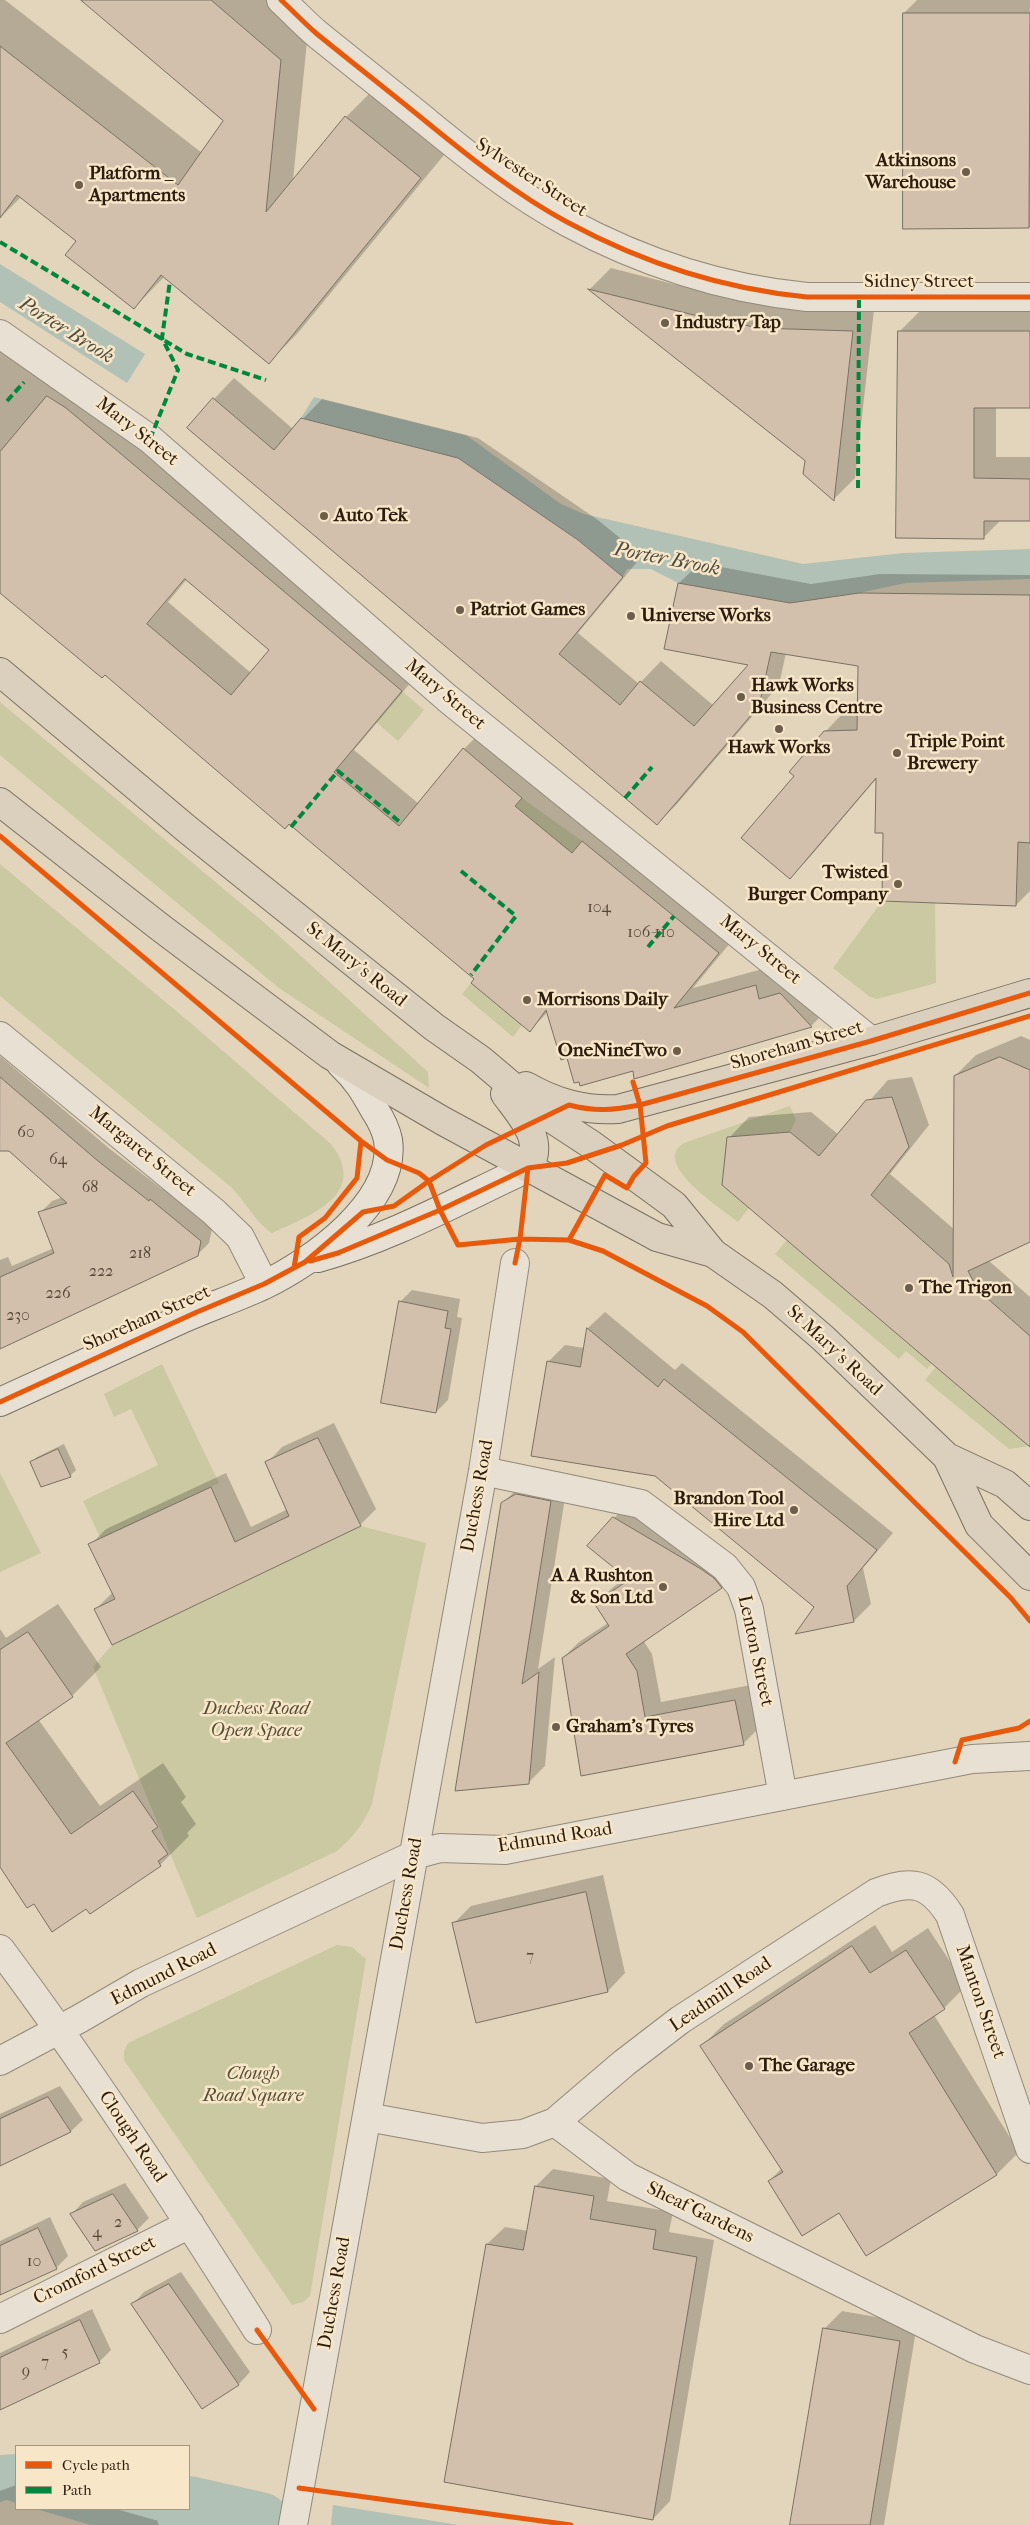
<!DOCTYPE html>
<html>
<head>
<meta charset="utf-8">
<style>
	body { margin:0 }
	#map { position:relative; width:1030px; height:2525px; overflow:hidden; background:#e3d5bb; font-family:"IM FELL French Canon",serif }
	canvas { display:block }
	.legend { position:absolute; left:15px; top:2445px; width:175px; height:65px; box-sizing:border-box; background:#f7e6c8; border:1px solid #a6967e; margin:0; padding:6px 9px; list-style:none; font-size:15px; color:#2d1d0f }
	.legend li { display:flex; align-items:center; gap:10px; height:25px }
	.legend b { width:25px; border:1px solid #a6967e }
</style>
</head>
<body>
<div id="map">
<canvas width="1030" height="2525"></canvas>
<ul class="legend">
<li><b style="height:6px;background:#e8590c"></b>Cycle path</li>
<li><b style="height:6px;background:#00873e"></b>Path</li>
</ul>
</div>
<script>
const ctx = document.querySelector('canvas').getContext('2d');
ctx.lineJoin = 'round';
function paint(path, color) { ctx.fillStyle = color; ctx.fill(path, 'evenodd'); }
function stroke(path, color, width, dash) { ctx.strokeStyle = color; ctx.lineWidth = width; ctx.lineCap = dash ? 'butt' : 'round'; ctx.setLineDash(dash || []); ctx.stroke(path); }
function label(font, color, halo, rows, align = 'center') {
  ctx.font = font + ' "IM FELL French Canon",serif'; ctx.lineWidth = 5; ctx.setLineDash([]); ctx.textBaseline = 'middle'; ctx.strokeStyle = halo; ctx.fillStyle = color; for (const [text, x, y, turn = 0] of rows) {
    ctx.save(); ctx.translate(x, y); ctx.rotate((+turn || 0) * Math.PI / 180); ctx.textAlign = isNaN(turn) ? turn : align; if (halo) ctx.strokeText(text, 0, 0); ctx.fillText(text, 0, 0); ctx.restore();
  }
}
paint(new Path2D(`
	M 402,691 L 424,710 L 398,741 L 376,722 Z
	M 0,702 L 267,925 L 428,1072 L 429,1088 L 279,988 L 0,755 Z
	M 522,798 L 582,841 L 538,895 L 526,885 L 560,843 L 515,806 Z
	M 0,864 L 187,1020 L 331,1144 C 370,1195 309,1216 272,1233 C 257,1224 245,1201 231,1187 L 0,996 Z
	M 882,901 L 935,903 L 936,983 L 877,999 L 870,997 L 833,968 Z
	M 471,983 L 522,1025 L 513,1037 L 462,994 Z
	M 790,1106 L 796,1120 L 790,1132 L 727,1138 L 722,1185 L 749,1208 L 738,1222 C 722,1209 650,1163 684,1143 Z
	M 787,1240 L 932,1363 L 927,1369 L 906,1351 L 899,1359 L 775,1254 Z
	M 162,1364 L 219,1483 L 101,1539 L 83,1501 L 158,1465 L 131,1409 L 114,1417 L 104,1394 Z
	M 936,1367 L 1030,1446 L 1009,1449 L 925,1380 Z
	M 0,1473 L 41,1553 L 0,1572 Z
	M 361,1526 L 426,1543 L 372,1804 C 364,1824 353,1837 337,1851 L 197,1918 L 93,1667 L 112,1645 Z
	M 337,1945 L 352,1947 L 366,1959 L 310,2296 L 303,2302 L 292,2305 L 124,2060 L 124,2051 L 128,2043 Z`), '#cac9a2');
paint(new Path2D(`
	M 0,264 L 145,354 L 127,383 L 0,302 Z
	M 314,397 L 466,435 L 561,504 L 584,514 L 803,564 L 903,553 L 1030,549 L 1030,579 L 906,583 L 859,593 L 790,603 L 678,583 L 651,569 L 627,569 L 623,577 L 578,540 L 458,458 L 301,418 Z
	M 16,2454 L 16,2503 L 7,2500 L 0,2502 L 0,2455 Z
	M 189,2481 L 254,2501 L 251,2525 L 91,2525 L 36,2509 L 189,2509 Z
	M 333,2505 L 459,2525 L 331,2525 Z`), '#b2c1b5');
paint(new Path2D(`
	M 0,0 L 5,0 L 202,153 L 224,121 L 83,0 L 271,0 L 308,32 L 293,180 L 346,117 L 374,89 L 448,150 L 297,334 L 269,362 L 165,276 L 134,308 L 78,241 L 21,197 L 0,218 Z
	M 917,0 L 1030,0 L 1030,227 L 905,227 L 904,13 Z
	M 611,268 L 716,295 L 874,310 L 855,478 L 834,499 L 806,461 L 590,289 Z
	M 1030,309 L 1030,407 L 996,407 L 996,457 L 1030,457 L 1030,520 L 1001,520 L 983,538 L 899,332 L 921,310 Z
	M 4,336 L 422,669 L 354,750 L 419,804 L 464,749 L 485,728 L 740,931 L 693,988 L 777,965 L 832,1005 L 811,1026 L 635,1077 L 634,1070 L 568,1056 L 548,1012 L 530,1030 L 476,978 L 289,823 L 105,673 L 0,592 L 0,339 ZM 187,579 L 271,650 L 251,673 L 168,602 Z
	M 234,378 L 293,429 L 322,399 L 478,438 L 598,520 L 642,556 L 578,633 L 639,684 L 661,661 L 714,706 L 750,664 L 679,583 L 700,563 L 811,584 L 880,574 L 1030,575 L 1030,891 L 1016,905 L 884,832 L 877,778 L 810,857 L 790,878 L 796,776 L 825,732 L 845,711 L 858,711 L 859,665 L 786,653 L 779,685 L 677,804 L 657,824 L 214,399 Z
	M 1021,1036 L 1030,1040 L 1030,1240 L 988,1260 L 1030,1297 L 1030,1425 L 729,1138 L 749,1117 L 811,1112 L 839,1135 L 888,1080 L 912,1077 L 929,1125 L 890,1174 L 955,1230 L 955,1076 L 976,1055 Z
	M 0,1056 L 110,1149 L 162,1189 L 163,1188 L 212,1229 L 209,1243 L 197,1255 L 0,1347 L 0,1260 L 8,1257 L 12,1266 L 54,1248 L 40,1213 L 52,1201 L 63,1197 L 0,1144 Z
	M 412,1290 L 460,1299 L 457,1317 L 462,1318 L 448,1400 L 436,1412 L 400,1302 Z
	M 605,1312 L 675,1370 L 682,1363 L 893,1533 L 863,1568 L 871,1604 L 854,1621 L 797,1632 L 815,1606 L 548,1362 L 565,1345 L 584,1348 L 588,1328 Z
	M 334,1423 L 376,1509 L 360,1525 L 96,1609 L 113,1592 L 90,1545 L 106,1529 L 226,1473 L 251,1527 L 288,1509 L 267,1463 L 282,1447 Z
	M 64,1444 L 76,1470 L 70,1476 L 31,1463 L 37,1457 Z
	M 567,1485 L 538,1669 L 555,1657 L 545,1766 L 528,1783 L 502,1504 L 519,1487 Z
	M 630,1502 L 737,1571 L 721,1587 L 643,1640 L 652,1654 L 661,1702 L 751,1685 L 759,1728 L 743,1744 L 582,1775 L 563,1658 L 579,1642 L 608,1623 L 596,1604 L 612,1588 L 627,1577 L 614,1518 Z
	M 58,1604 L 101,1667 L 72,1696 L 38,1719 L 100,1806 L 163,1763 L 186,1797 L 181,1802 L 196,1824 L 187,1833 L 189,1836 L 160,1865 L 90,1912 L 87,1907 L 34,1902 L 0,1865 L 0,1629 L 6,1638 Z
	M 603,1875 L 625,1973 L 608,1991 L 454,1923 L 471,1906 Z
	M 875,1925 L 892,1952 L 928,1928 L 966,1986 L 944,2008 L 934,2015 L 1019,2152 L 997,2174 L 867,2255 L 840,2211 L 769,2181 L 782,2168 L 702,2046 L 724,2024 Z
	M 60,2086 L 83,2120 L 71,2131 L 0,2165 L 0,2114 Z
	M 553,2169 L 611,2179 L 607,2201 L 673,2212 L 669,2232 L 714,2240 L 670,2501 L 653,2519 L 487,2244 L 505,2227 L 528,2231 L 536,2186 Z
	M 125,2183 L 149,2218 L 137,2230 L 72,2214 L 83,2202 Z
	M 50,2217 L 68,2256 L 56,2268 L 0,2294 L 0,2241 Z
	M 181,2272 L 250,2372 L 239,2384 L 203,2408 L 133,2304 L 144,2292 Z
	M 92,2309 L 111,2350 L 99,2362 L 0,2409 L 0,2353 Z
	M 842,2311 L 917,2324 L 884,2525 L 791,2525 L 824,2329 Z
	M 16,2485 L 16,2509 L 116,2509 L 155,2520 L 196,2525 L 0,2525 L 0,2491 Z`), '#0003');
stroke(new Path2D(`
	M 188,2509 L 259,2525`), '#b2c1b5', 66);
const building = new Path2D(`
	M 81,0 L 211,0 L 281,60 L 266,212 L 345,116 L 421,178 L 269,364 L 161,275 L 134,309 L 65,255 L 76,241 L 17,195 L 0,218 L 0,46 L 178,185 L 223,121 Z
	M 903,13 L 1030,13 L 1029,228 L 903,229 Z
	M 588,289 L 694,315 L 759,328 L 853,331 L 834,501 L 803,474 L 805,461 Z
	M 898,331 L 1030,331 L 1030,408 L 974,408 L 974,478 L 1030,479 L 1030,521 L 984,521 L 984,539 L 896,538 Z
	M 47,396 L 66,408 L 114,448 L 402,691 L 334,772 L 399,826 L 463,748 L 522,798 L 515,806 L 572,853 L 582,841 L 719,953 L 674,1008 L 756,985 L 759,999 L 780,993 L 812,1027 L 634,1079 L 633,1071 L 580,1086 L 579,1082 L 574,1083 L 567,1058 L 561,1060 L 546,1010 L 530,1032 L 471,983 L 474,979 L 289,824 L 285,829 L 105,675 L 102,678 L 0,593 L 0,452 ZM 185,579 L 269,650 L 231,695 L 147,624 Z
	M 213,398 L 274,450 L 301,418 L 458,458 L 578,540 L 623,577 L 559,654 L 620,705 L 640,681 L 694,726 L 748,665 L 664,649 L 678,583 L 790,603 L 859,593 L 1030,595 L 1030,843 L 1018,842 L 1016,906 L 882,901 L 883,833 L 875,833 L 876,778 L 790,879 L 741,838 L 794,776 L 789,772 L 824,731 L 857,730 L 858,666 L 771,652 L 759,706 L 657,825 L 187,428 Z
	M 1000,1057 L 1030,1070 L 1030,1242 L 968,1271 L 978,1290 L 1030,1336 L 1030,1447 L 722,1185 L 727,1137 L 790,1132 L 819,1156 L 866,1100 L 892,1097 L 909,1147 L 871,1195 L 949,1264 L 953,1277 L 954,1076 Z
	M 0,1077 L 98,1161 L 149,1201 L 150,1199 L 201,1241 L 198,1256 L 0,1349 L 0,1277 L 54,1253 L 38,1212 L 67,1203 L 9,1151 L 0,1151 Z
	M 399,1301 L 448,1311 L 445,1328 L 451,1329 L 436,1413 L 381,1403 Z
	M 587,1328 L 658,1387 L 664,1379 L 877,1550 L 847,1586 L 854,1622 L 795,1634 L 814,1607 L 655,1476 L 531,1456 L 547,1361 L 580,1367 Z
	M 318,1438 L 361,1526 L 112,1645 L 94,1609 L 115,1599 L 88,1544 L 211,1487 L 235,1542 L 289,1516 L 265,1462 Z
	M 58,1449 L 71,1477 L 41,1487 L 30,1462 Z
	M 516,1494 L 551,1501 L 522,1684 L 539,1672 L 529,1784 L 455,1791 L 501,1503 Z
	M 613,1517 L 701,1569 L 714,1578 L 722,1588 L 626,1654 L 637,1671 L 645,1717 L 735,1700 L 744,1745 L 581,1776 L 562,1658 L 609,1626 L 594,1603 L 629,1580 L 587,1546 Z
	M 28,1632 L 73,1697 L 6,1743 L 71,1834 L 133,1791 L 158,1827 L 152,1831 L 168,1854 L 158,1861 L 161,1866 L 90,1914 L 86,1909 L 52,1932 L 34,1904 L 27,1908 L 0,1867 L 0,1650 Z
	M 586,1892 L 608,1992 L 476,2023 L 452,1923 Z
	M 852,1946 L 870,1973 L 906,1950 L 945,2009 L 909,2033 L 997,2175 L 866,2256 L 839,2213 L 802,2236 L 768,2181 L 783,2172 L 700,2046 Z
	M 48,2097 L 71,2132 L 0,2166 L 0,2119 Z
	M 535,2186 L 594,2196 L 590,2219 L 656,2230 L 653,2249 L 697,2257 L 653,2520 L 444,2482 L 486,2244 L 523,2250 Z
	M 113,2194 L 138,2231 L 95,2251 L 70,2214 Z
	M 38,2228 L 57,2269 L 0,2295 L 0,2246 Z
	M 169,2284 L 239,2385 L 202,2409 L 131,2304 Z
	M 80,2320 L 100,2363 L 0,2410 L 0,2358 Z
	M 823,2328 L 900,2341 L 870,2525 L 790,2525 Z`);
paint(building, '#d2c0ad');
stroke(building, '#797062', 1);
const street = new Path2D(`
	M 281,0 C 293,11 304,23 317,34 C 354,64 391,93 429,124 C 472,159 517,195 567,222 C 641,262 724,289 807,297 L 1030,297
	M 0,334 L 150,439 L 447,698 L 871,1041
	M 0,1036 L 214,1212 L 240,1237 L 264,1284
	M 483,1471 L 641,1504 L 725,1567 L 741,1587 L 749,1609 L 783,1796
	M 0,1949 C 92,2072 175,2200 257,2330
	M 0,2061 L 79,2019 L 141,1983 L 414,1855 L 440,1848 L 505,1850 L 972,1759 L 1030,1756
	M 367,2117 L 482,2138 L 523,2134 L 555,2122 L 624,2063 L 680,2020 L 876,1893 C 911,1879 929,1882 950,1915 L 1030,2149
	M 555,2122 L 628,2177 L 975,2349 L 1030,2370
	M 0,2319 L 190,2224
	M 293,2525 L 483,1471 L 515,1263`);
const secondary = new Path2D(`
	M 318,1258 C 391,1238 459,1200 528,1168
	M 0,1402 C 58,1376 115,1349 173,1323 C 203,1309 234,1299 264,1285 C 312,1262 397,1202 388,1140 C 386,1130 380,1118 374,1109 C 364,1091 357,1079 341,1064`);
const highway = new Path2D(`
	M 0,672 L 188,830 L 434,1027 L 481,1060 L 546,1115 L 592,1145 L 674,1205 L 713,1253 L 773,1295 L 823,1338 L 947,1457 L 1005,1484 L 1030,1506
	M 0,802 L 161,928 L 330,1055 L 443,1121 L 657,1237 L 713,1253
	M 526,1086 C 556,1103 584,1111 618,1109 L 871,1041 L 1030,993
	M 505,1094 C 521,1116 546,1141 528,1168
	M 947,1457 L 979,1525 L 1030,1576`);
stroke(street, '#938979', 30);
stroke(secondary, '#797062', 30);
stroke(highway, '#797062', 30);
stroke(street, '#e7e0d3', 28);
stroke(secondary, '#e7e0d3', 28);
stroke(highway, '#dbd0be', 28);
stroke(new Path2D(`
	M 0,242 L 187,354 L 266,380
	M 7,401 L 24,382
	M 150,439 L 178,370 L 162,338 L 170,281
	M 858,488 L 859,297
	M 625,798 L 652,767
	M 291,827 L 338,771 L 401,823
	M 461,871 L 516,916 L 471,975
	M 648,947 L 674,916`), '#00873e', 4, [8, 4]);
stroke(new Path2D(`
	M 281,0 C 293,11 304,23 317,34 C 354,64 391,93 429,124 C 472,159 517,195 567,222 C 641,262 724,289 807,297 L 1030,297
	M 0,836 L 361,1141 L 387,1160 L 419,1173 L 429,1181 L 440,1210 L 458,1245 L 520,1239 L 569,1240 L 603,1251 L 707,1306 L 743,1332 L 1011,1598 L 1030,1621
	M 569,1240 L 605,1175 L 627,1188 L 634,1176 L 646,1163 L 640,1105 L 633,1082
	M 310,1261 L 338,1253 L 440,1210 L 528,1168 L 567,1163 L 622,1145 L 667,1126 L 1030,1016
	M 515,1263 L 520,1239 L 528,1168
	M 294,1268 L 299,1237 L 325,1218 L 357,1178 L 361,1141
	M 0,1402 L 197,1312 L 264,1284 L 305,1262 L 363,1212 L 394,1206 L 429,1181 L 486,1145 L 569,1105 C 596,1112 614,1110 640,1105 L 871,1041 L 1030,993
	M 955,1762 L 962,1740 L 1019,1728 L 1030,1721
	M 257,2330 L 314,2409
	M 299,2488 L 571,2525`), '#e8590c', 5);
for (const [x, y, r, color] of [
	[966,172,5,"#6d5d4b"],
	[79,185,5,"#6d5d4b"],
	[665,323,5,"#6d5d4b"],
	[324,516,5,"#6d5d4b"],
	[460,610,5,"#6d5d4b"],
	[631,616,5,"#6d5d4b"],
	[741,697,5,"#6d5d4b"],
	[779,729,5,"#6d5d4b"],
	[897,753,5,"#6d5d4b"],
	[898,884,5,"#6d5d4b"],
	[527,1000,5,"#6d5d4b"],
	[677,1051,5,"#6d5d4b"],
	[909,1288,5,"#6d5d4b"],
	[794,1510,5,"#6d5d4b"],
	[663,1587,5,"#6d5d4b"],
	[556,1727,5,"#6d5d4b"],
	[749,2066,5,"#6d5d4b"]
]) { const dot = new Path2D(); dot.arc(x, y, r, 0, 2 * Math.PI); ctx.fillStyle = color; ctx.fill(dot); stroke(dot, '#f7e6c8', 2); }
label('16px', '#564636', null, [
	["104",599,908],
	["106-110",651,933],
	["60",26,1133],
	["64",58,1160],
	["68",90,1188],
	["218",140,1254],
	["222",101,1272],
	["226",58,1294],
	["230",18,1316],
	["7",530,1957],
	["2",118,2223],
	["4",97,2233],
	["10",34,2262],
	["5",65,2353],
	["7",45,2363],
	["9",26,2372]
]);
label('bold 19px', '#2d1d0f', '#f7e6c8', [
	["Atkinsons",956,161,"right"],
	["Warehouse",956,183,"right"],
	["Platform _",89,174],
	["Apartments",89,196],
	["Industry Tap",675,323],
	["Auto Tek",334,516],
	["Patriot Games",470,610],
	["Universe Works",641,616],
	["Hawk Works",751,686],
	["Business Centre",751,708],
	["Triple Point",907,742],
	["Brewery",907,764],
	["Hawk Works",779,748,"center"],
	["Twisted",888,873,"right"],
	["Burger Company",888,895,"right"],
	["Morrisons Daily",537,1000],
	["OneNineTwo",667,1051,"right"],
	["The Trigon",919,1288],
	["Brandon Tool",784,1499,"right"],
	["Hire Ltd",784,1521,"right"],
	["A A Rushton",653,1576,"right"],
	["& Son Ltd",653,1598,"right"],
	["Graham's Tyres",566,1727],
	["The Garage",759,2066]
], 'left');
label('19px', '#2d1d0f', '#f7e6c8', [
	["Sylvester Street",531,178,33],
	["Sidney Street",919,282],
	["Mary Street",137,432,38],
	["Mary Street",445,695,40],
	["Mary Street",760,950,39],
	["St Mary's Road",356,965,39],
	["Shoreham Street",797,1046,-16],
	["Margaret Street",142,1152,39],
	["Shoreham Street",147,1319,-24],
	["St Mary's Road",834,1351,43],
	["Duchess Road",478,1496,-80],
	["Lenton Street",755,1651,78],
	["Edmund Road",555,1838,-9],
	["Duchess Road",407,1894,-80],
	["Edmund Road",164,1975,-27],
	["Leadmill Road",721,1995,-34],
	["Manton Street",980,2002,71],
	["Clough Road",132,2137,56],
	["Sheaf Gardens",700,2213,26],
	["Cromford Street",95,2271,-26],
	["Duchess Road",335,2293,-80]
]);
label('italic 19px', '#564e35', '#f7e6c8', [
	["Duchess Road",256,1709],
	["Open Space",256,1731],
	["Clough",253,2074],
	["Road Square",253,2096]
]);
label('italic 20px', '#4f4c40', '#f7e6c8', [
	["Porter Brook",66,331,32],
	["Porter Brook",667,560,11]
]);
</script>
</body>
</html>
